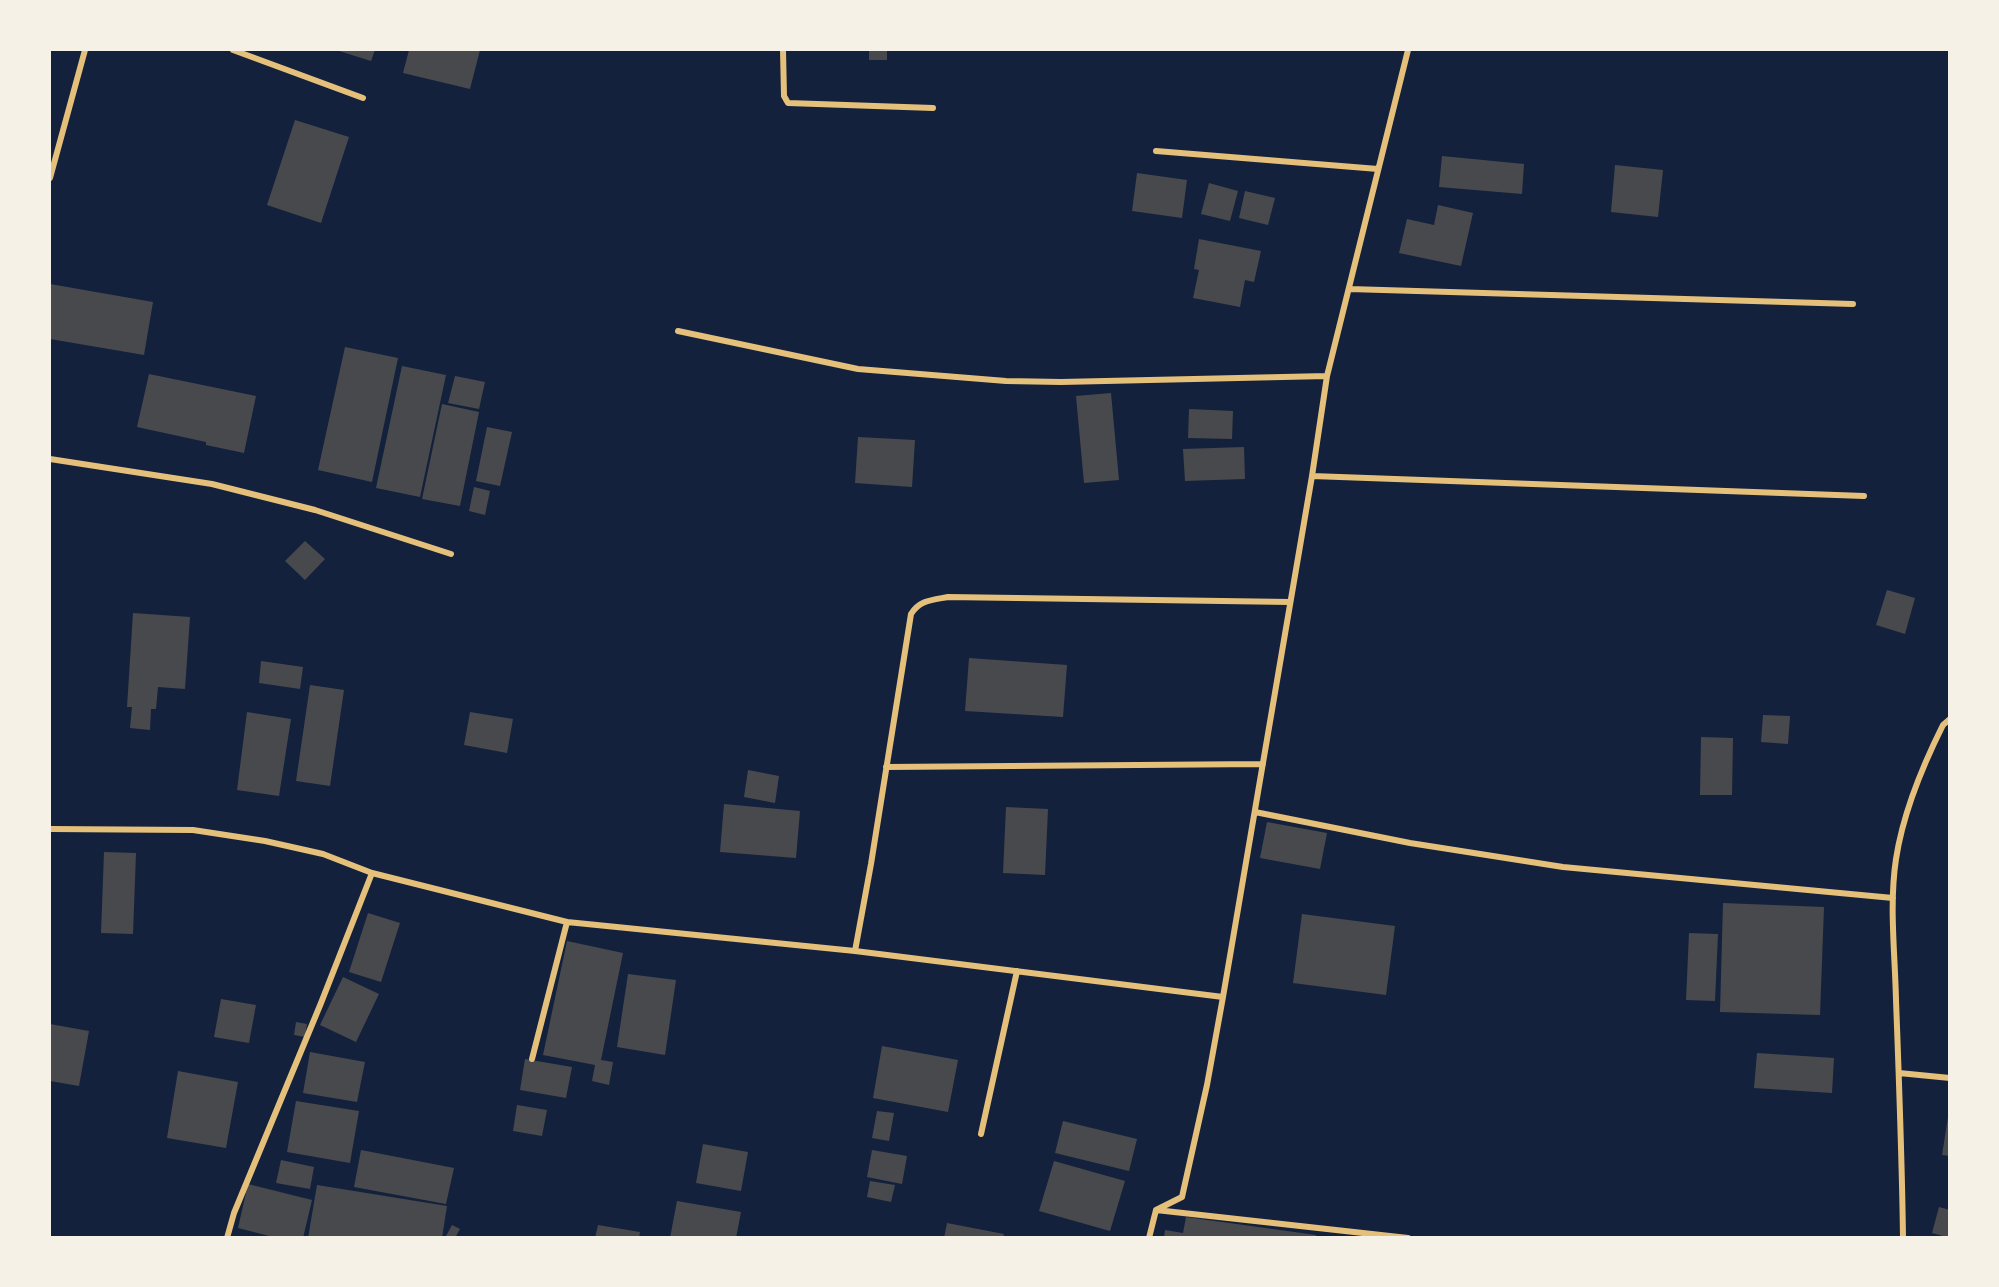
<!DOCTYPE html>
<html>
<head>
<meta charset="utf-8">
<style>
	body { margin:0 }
	#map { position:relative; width:1999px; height:1287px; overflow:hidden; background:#14213d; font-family:"Roboto Condensed",sans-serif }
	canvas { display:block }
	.frame { position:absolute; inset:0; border:51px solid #f6f1e7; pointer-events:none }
</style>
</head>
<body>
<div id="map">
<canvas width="1999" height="1287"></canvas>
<div class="frame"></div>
</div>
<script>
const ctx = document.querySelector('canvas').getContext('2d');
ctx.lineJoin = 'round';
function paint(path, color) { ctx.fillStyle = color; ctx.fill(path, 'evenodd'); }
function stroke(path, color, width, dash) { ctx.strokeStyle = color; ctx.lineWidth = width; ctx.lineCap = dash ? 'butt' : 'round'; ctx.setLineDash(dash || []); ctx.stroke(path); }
paint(new Path2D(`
	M 336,50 L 375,50 L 371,61 Z
	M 409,50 L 480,50 L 470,89 L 403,73 Z
	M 869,50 L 887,50 L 887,60 L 869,60 Z
	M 295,120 L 349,137 L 321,223 L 267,205 Z
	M 1442,156 L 1524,164 L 1522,194 L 1439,187 Z
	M 1615,165 L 1663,170 L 1658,217 L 1611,212 Z
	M 1137,173 L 1187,180 L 1182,218 L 1132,211 Z
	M 1209,183 L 1238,191 L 1230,221 L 1201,214 Z
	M 1245,191 L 1275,198 L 1268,225 L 1239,218 Z
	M 1438,205 L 1473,213 L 1461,266 L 1399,253 L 1407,219 L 1434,225 Z
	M 1199,239 L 1261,251 L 1254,282 L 1245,280 L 1240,307 L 1193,298 L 1199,270 L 1194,269 Z
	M 50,284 L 153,302 L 144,355 L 50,339 Z
	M 345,347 L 398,358 L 372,482 L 318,470 Z
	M 402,366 L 446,375 L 420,497 L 376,488 Z
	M 149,374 L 256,396 L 244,453 L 206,445 L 206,442 L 137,427 Z
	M 455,376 L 485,382 L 479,409 L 448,403 Z
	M 1111,393 L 1119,480 L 1084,483 L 1076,396 Z
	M 442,404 L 479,412 L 460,506 L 422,499 Z
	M 1189,409 L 1233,411 L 1232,439 L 1188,438 Z
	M 487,427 L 512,432 L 500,486 L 476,481 Z
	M 858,437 L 915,440 L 912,487 L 855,483 Z
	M 1244,447 L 1245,479 L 1185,481 L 1183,449 Z
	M 474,487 L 490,491 L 485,515 L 469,511 Z
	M 305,541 L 325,559 L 305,580 L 285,561 Z
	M 1887,590 L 1915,598 L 1905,634 L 1876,625 Z
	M 133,613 L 190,617 L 185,689 L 158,687 L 156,709 L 151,709 L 150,730 L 130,728 L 132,707 L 127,707 Z
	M 969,658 L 1067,665 L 1063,717 L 965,711 Z
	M 261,661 L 303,667 L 300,689 L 259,683 Z
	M 310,685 L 344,690 L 330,786 L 296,781 Z
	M 247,712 L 291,719 L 279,796 L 237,790 Z
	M 470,712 L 513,719 L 507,753 L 464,745 Z
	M 1763,715 L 1790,716 L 1788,744 L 1761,742 Z
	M 1701,737 L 1733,738 L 1732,795 L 1700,795 Z
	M 748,770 L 779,776 L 775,803 L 744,797 Z
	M 724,804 L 800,811 L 796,858 L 720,852 Z
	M 1006,807 L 1048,809 L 1045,875 L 1003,873 Z
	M 1267,822 L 1327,833 L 1320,869 L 1260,858 Z
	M 104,852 L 136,853 L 133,934 L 101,933 Z
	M 1723,903 L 1824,907 L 1820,1015 L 1720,1012 Z
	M 368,913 L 400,923 L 381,982 L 349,972 Z
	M 1302,914 L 1395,926 L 1386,995 L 1293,983 Z
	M 1689,933 L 1718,934 L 1715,1001 L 1686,1000 Z
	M 567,941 L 623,953 L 601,1060 L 613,1062 L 609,1085 L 592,1081 L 595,1065 L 543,1055 Z
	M 628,974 L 676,980 L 665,1055 L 617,1047 Z
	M 343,977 L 379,994 L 356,1042 L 320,1025 Z
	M 221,999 L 256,1005 L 249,1043 L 214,1037 Z
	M 296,1022 L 307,1024 L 305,1037 L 294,1035 Z
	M 50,1024 L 89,1031 L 79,1086 L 50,1081 Z
	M 882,1046 L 958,1060 L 948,1112 L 873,1098 Z
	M 310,1052 L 365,1062 L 357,1102 L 303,1093 Z
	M 1757,1053 L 1834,1058 L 1832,1093 L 1754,1088 Z
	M 525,1059 L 572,1067 L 566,1098 L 520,1090 Z
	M 178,1071 L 238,1082 L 226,1148 L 167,1138 Z
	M 296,1101 L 359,1111 L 350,1163 L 287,1152 Z
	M 517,1105 L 547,1110 L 542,1136 L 513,1131 Z
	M 877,1111 L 894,1113 L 889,1141 L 872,1138 Z
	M 1948,1117 L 1950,1117 L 1950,1156 L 1942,1155 Z
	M 1063,1121 L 1137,1139 L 1129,1171 L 1055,1153 Z
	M 703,1144 L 748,1152 L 741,1191 L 696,1183 Z
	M 361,1150 L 454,1168 L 446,1204 L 354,1187 Z
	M 872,1150 L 907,1156 L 902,1184 L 867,1177 Z
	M 281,1160 L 314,1167 L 310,1189 L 276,1183 Z
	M 1054,1161 L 1125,1181 L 1110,1231 L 1039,1211 Z
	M 870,1181 L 895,1185 L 891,1202 L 867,1197 Z
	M 248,1184 L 312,1200 L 303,1238 L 277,1238 L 238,1228 Z
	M 317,1185 L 447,1206 L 442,1238 L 308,1238 Z
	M 677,1201 L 741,1212 L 736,1238 L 670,1238 Z
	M 1939,1207 L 1950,1210 L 1950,1238 L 1932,1233 Z
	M 1186,1217 L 1316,1235 L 1316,1238 L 1164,1238 L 1165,1230 L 1183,1233 Z
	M 947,1223 L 1004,1234 L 1003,1238 L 944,1238 Z
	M 452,1225 L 460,1229 L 455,1238 L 449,1238 L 446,1236 Z
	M 598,1225 L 640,1232 L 639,1238 L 595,1238 Z`), '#48494c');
stroke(new Path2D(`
	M 233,50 L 363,98
	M 783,50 L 784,96 L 788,103 L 933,108
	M 1156,151 L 1378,169
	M 50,178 L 85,50
	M 1349,289 L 1853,304
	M 678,331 L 858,369 L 1006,381 L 1061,382 L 1327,376
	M 50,459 L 212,484 L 315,510 L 451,554
	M 1312,476 L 1864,496
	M 886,767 L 1263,764
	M 1255,812 L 1410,843 L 1563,867 L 1893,898
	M 50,829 L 193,830 L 265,841 L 323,854 L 372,873 L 567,922 L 855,951 L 1223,997
	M 855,951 L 871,864 L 911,614 C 920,600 932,600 948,597 L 1290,602
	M 532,1059 L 567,922
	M 1899,1073 L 1950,1078
	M 981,1134 L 1017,971
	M 1156,1210 L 1408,1238
	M 227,1238 L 234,1213 L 321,1003 L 372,873
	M 1149,1238 L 1156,1210 L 1182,1197 L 1207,1085 L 1223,997 L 1312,476 L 1327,376 L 1408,50
	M 1903,1238 C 1902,1158 1899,1079 1896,1000 C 1895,953 1889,905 1896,859 C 1903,813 1922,767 1943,725 L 1950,719`), '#e5c07b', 6);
</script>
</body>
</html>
